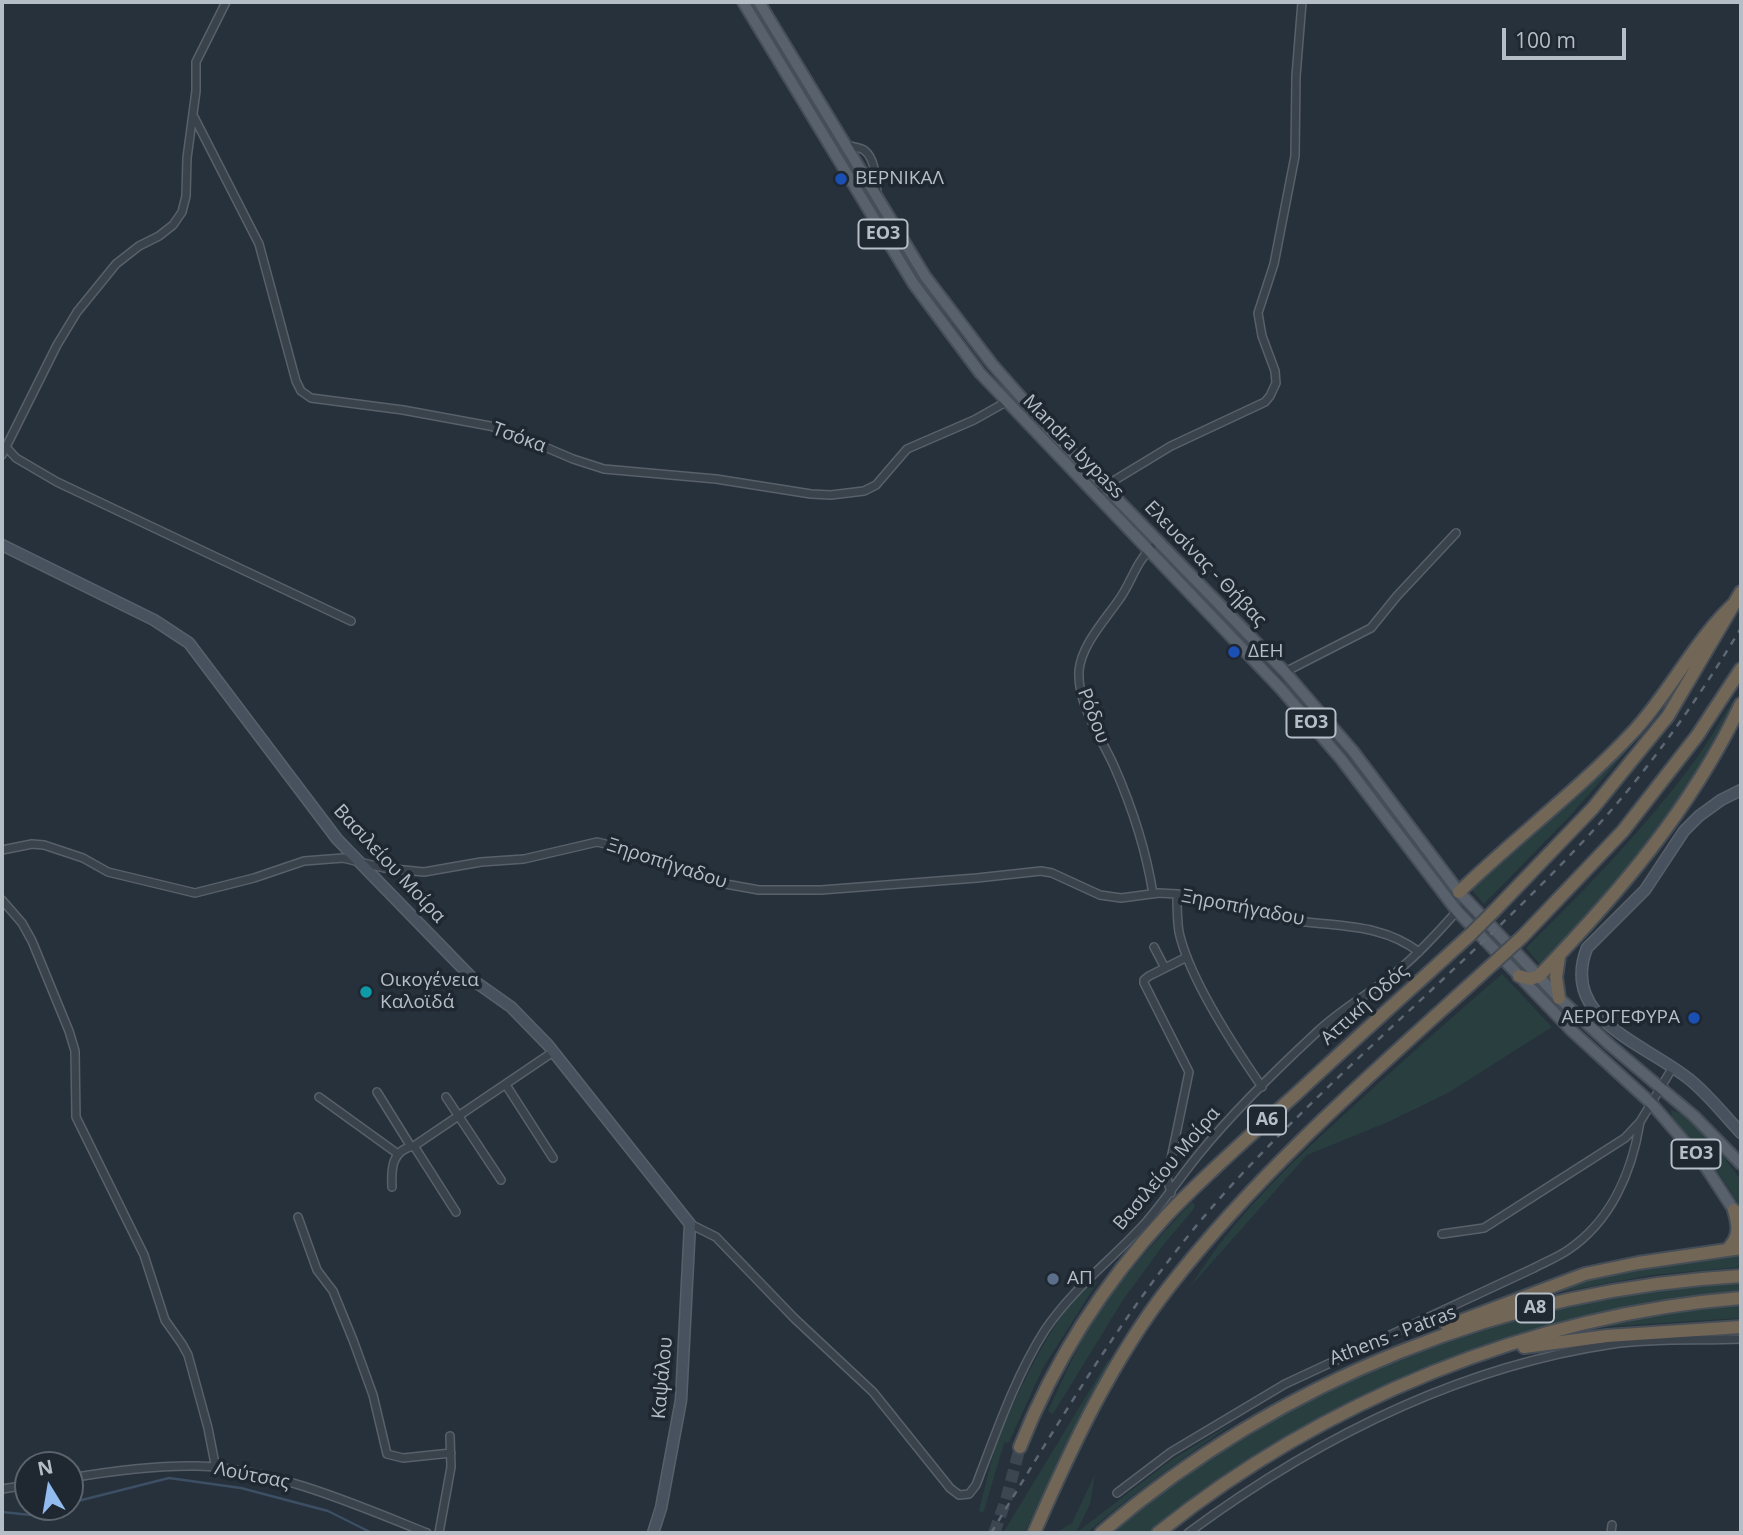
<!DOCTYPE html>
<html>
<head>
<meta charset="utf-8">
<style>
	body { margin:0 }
	#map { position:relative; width:1743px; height:1535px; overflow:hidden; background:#26313c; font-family:"Open Sans",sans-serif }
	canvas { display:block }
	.frame { position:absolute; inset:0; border:4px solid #b5bdc7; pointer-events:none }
	.north { position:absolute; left:14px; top:1451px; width:70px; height:70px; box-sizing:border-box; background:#1f2731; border:2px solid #5b636d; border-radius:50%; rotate:349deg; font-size:19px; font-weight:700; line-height:28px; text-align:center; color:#b5bdc7 }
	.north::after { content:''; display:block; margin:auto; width:24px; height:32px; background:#92bbf0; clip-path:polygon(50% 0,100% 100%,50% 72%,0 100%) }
	.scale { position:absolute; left:1502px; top:28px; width:124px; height:32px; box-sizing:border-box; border:4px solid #b5bdc7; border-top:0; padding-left:9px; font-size:21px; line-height:24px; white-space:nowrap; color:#b5bdc7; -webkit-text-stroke:5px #1f2731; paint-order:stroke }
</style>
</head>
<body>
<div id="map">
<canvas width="1743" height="1535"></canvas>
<div class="frame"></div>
<div class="north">N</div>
<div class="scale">100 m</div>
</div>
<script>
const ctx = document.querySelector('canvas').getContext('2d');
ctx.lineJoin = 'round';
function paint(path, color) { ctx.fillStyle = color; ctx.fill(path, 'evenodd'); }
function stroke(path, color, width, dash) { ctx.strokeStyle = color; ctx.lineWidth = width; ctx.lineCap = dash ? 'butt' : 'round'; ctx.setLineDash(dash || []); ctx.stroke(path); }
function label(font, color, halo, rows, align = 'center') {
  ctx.font = font + ' "Open Sans",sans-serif'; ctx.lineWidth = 7; ctx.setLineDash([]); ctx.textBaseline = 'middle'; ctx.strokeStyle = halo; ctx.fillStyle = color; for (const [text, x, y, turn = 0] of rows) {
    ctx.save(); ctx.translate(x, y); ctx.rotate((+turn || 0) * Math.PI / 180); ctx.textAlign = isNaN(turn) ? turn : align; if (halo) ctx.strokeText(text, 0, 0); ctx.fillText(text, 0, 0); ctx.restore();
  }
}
paint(new Path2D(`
	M 1736,696 C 1712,744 1687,791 1654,835 C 1620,881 1579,923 1541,966 L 1526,948 C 1588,887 1648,825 1699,755 C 1712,736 1724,715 1736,696 Z
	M 1628,742 L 1632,745 L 1569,817 L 1484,904 L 1470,888 Z
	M 1502,974 L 1552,1027 L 1448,1093 L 1388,1122 L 1307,1155 L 1191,1286 C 1232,1219 1289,1164 1347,1112 C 1398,1065 1450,1019 1502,974 Z
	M 1671,1110 C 1694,1115 1727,1161 1741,1180 L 1741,1208 L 1714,1166 L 1672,1117 Z
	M 1192,1202 L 1195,1205 L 1193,1210 L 1164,1244 L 1123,1300 L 1053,1414 L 1048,1411 C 1058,1390 1067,1368 1078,1348 C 1107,1294 1150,1246 1192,1202 Z
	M 1741,1252 L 1741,1267 L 1652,1275 L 1544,1295 L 1586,1278 Z
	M 1095,1281 L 1097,1283 L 1043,1368 L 1009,1442 L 1004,1443 L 984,1511 L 981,1513 L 979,1510 C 986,1484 991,1457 1001,1432 C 1017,1395 1060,1300 1095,1281 Z
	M 1741,1282 L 1741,1292 C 1619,1306 1499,1333 1387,1386 C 1319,1418 1254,1461 1190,1502 C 1178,1509 1159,1530 1147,1533 C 1136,1535 1121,1533 1110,1533 C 1153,1499 1196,1464 1243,1436 C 1275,1417 1308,1398 1341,1382 C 1465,1323 1604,1292 1741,1282 Z
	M 1741,1304 L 1741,1318 L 1602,1327 L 1605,1324 Z
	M 1108,1360 L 1111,1362 L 1024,1533 L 1003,1533 Z
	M 1239,1419 C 1187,1456 1135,1491 1087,1533 L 1055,1533 L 1072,1523 L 1095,1474 L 1090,1504 L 1076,1533 L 1171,1460 Z`), '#293e3e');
stroke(new Path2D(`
	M 70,1503 L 169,1478 L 241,1488 L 328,1511 L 372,1533
	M 2,1512 L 31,1515 L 57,1507`), '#3d4f64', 2.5);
stroke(new Path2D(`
	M 994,1533 L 1006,1500 L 1020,1447`), '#3b4651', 12, [12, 6]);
const street = new Path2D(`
	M 193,115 L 259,244 L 296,381 L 301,391 L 311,398 L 403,410 L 490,426 L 512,433 L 573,459 L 604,469 L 716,479 L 811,494 L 831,495 L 864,491 L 876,485 L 907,449 L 974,420 L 1006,402
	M 847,145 C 852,147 859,147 864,150 C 876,159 876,181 877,194
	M 6,447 L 16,458 L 57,482 L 351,621
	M 2,455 L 57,345 L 77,312 L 116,264 L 139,246 L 159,236 L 173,225 L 182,212 L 186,196 L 187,158 L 196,91 L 196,62 L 226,2
	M 1094,495 L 1105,486 L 1171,446 L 1265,402 L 1270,396 L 1276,383 L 1275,371 L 1262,336 L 1258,313 L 1274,264 L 1295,156 L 1296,76 L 1302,2
	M 1152,547 C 1135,563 1131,584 1118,601 C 1104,621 1081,646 1079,671 C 1077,704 1101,737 1114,766 C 1132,807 1146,849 1153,894
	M 1285,672 L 1371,628 L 1397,596 L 1456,533
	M 2,850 L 32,844 L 44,845 L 83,858 L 108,872 L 195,893 L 254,878 L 304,861 L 343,858 L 384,868 L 424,872 L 481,862 L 524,859 L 597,842 L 627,849 L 720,883 L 759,890 L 821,890 L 977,878 L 1041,871 L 1052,873 L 1100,895 L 1121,898 L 1159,893 L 1177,894 C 1218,902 1258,915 1299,921 C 1341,927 1383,924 1419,952
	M 1177,894 C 1177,907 1177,920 1179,932 C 1189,978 1235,1048 1262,1087
	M 2,900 L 22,923 L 32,941 L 69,1031 L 75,1051 L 76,1117 L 144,1255 L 165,1320 L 182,1344 L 188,1355 L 208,1428 L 216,1469
	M 1154,947 L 1165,968
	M 506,1085 L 553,1158
	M 377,1092 L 410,1145
	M 319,1097 L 398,1154
	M 446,1097 L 501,1180
	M 414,1146 L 456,1212
	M 392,1187 C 391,1168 392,1150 414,1146 L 553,1052
	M 1171,1193 L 1167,1178 L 1189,1072 L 1144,983 L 1144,980 L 1149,976 L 1187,957
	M 298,1217 L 317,1270 L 333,1291 L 353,1340 L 373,1395 L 387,1454 L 403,1458 L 451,1453
	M 690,1224 L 716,1237 L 794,1318 L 873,1392 L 950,1488 L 959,1495 L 969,1494 L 976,1485 C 996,1433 1015,1377 1045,1330 C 1073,1288 1114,1258 1147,1221 C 1165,1200 1181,1176 1199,1154 C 1234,1111 1276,1070 1317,1032 C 1338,1012 1362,998 1385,981 C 1412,961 1435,936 1457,911
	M 1442,1234 L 1484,1228 L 1625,1138 L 1640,1122 L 1673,1067
	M 70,1478 C 111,1471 155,1465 197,1466 C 273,1468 357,1505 427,1533
	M 2,1489 L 28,1485
	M 1117,1493 L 1171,1452 L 1285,1384 L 1534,1268 C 1545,1262 1558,1257 1568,1250 C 1611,1221 1632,1172 1640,1122
	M 439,1533 L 451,1467 L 450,1436
	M 1188,1533 C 1314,1440 1457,1367 1613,1344 C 1656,1338 1699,1341 1741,1339
	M 1611,1533 L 1612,1525`);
const secondary = new Path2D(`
	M 2,545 L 154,620 L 189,643 L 337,839 L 477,983 L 511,1007 L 548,1045 L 690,1224 L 681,1400 L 661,1508 L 653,1533
	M 1741,790 L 1721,800 L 1699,816 L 1684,831 L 1645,890 L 1587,948 C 1559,1019 1646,1044 1689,1079 C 1708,1094 1724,1115 1741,1133`);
const primary = new Path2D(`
	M 743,2 L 913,283 L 980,373 L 1281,689 L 1341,759 L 1457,911 L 1571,1030 L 1651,1103 L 1703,1163 L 1737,1215
	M 759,2 L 925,276 L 992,364 L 1050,430 L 1285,672 L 1353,751 L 1459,892 L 1559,998 L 1610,1045 L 1694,1116 L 1741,1164`);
const highway = new Path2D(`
	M 1459,892 C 1516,837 1580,789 1634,731 C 1671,691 1696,638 1737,601
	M 1496,909 L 1593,808 L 1668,716 L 1741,592
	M 1522,937 L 1623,831 L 1697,736 L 1741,669
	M 1559,957 L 1556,977 L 1559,998
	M 1519,976 L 1530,979 L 1539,976 C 1618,894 1692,808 1741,704
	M 1727,1250 C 1740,1237 1739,1227 1734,1210
	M 1447,1326 L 1585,1274 L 1638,1263 L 1741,1248
	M 1524,1347 L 1607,1336 L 1741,1327
	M 1020,1447 C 1054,1361 1104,1283 1167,1215 C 1207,1173 1251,1135 1295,1095 C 1353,1041 1412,988 1471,934
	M 1034,1533 C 1071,1448 1112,1360 1169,1287 C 1263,1166 1383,1064 1496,961
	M 1101,1533 C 1279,1380 1506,1289 1741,1276
	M 1158,1533 C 1322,1401 1531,1315 1741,1298`);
stroke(street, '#58606a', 10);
stroke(secondary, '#58606a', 13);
stroke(primary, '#464e58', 14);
stroke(highway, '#454d57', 16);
stroke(street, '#3a424c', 7);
stroke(secondary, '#48525f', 10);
stroke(primary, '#58616c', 10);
stroke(highway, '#726657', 12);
stroke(new Path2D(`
	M 991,1533 C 1067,1409 1141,1281 1242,1174 C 1353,1055 1480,953 1590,834 C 1648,771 1697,701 1741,628`), '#5c6773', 2.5, [7, 7]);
const highwayBridge = new Path2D(`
	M 1471,934 L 1496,909
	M 1496,961 L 1522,937`);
stroke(highwayBridge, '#454d57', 16, []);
stroke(highwayBridge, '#726657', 12);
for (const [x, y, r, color] of [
	[841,179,7,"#1a4fb4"],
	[1234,652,7,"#1a4fb4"],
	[366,992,7,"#0f9aa8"],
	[1694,1018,7,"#1a4fb4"],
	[1053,1279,7,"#5c6f8a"]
]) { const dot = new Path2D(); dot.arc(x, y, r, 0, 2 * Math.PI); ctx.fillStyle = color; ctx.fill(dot); stroke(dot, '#1f2731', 2.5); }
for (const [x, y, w] of [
	[883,234,49],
	[1311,723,49],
	[1267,1120,38],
	[1696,1154,49],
	[1535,1308,38]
]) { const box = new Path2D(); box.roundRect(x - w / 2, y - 14.5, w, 29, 5); ctx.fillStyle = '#1f2731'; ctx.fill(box); stroke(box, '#b5bdc7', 2); }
label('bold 18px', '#b5bdc7', null, [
	["ΕΟ3",883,234],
	["ΕΟ3",1311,723],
	["Α6",1267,1120],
	["ΕΟ3",1696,1154],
	["Α8",1535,1308]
]);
label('19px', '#b5bdc7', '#1f2731', [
	["ΒΕΡΝΙΚΑΛ",855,179],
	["ΔΕΗ",1248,652],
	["Οικογένεια",380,981],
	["Καλοϊδά",380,1003],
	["ΑΕΡΟΓΕΦΥΡΑ",1680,1018,"right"],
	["ΑΠ",1067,1279]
], 'left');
label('19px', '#b5bdc7', '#1f2731', [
	["Τσόκα",519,438,20],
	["Mandra bypass",1073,447,46],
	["Ελευσίνας - Θήβας",1205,564,46],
	["Ρόδου",1093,716,69],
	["Βασιλείου Μοίρα",389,864,47],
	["Ξηροπήγαδου",667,864,18],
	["Ξηροπήγαδου",1243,908,11],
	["Αττική Οδός",1365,1005,-42],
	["Βασιλείου Μοίρα",1167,1169,-50],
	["Athens - Patras",1393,1336,-21],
	["Καψάλου",663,1378,-85],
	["Λούτσας",252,1476,11]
]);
</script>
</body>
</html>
